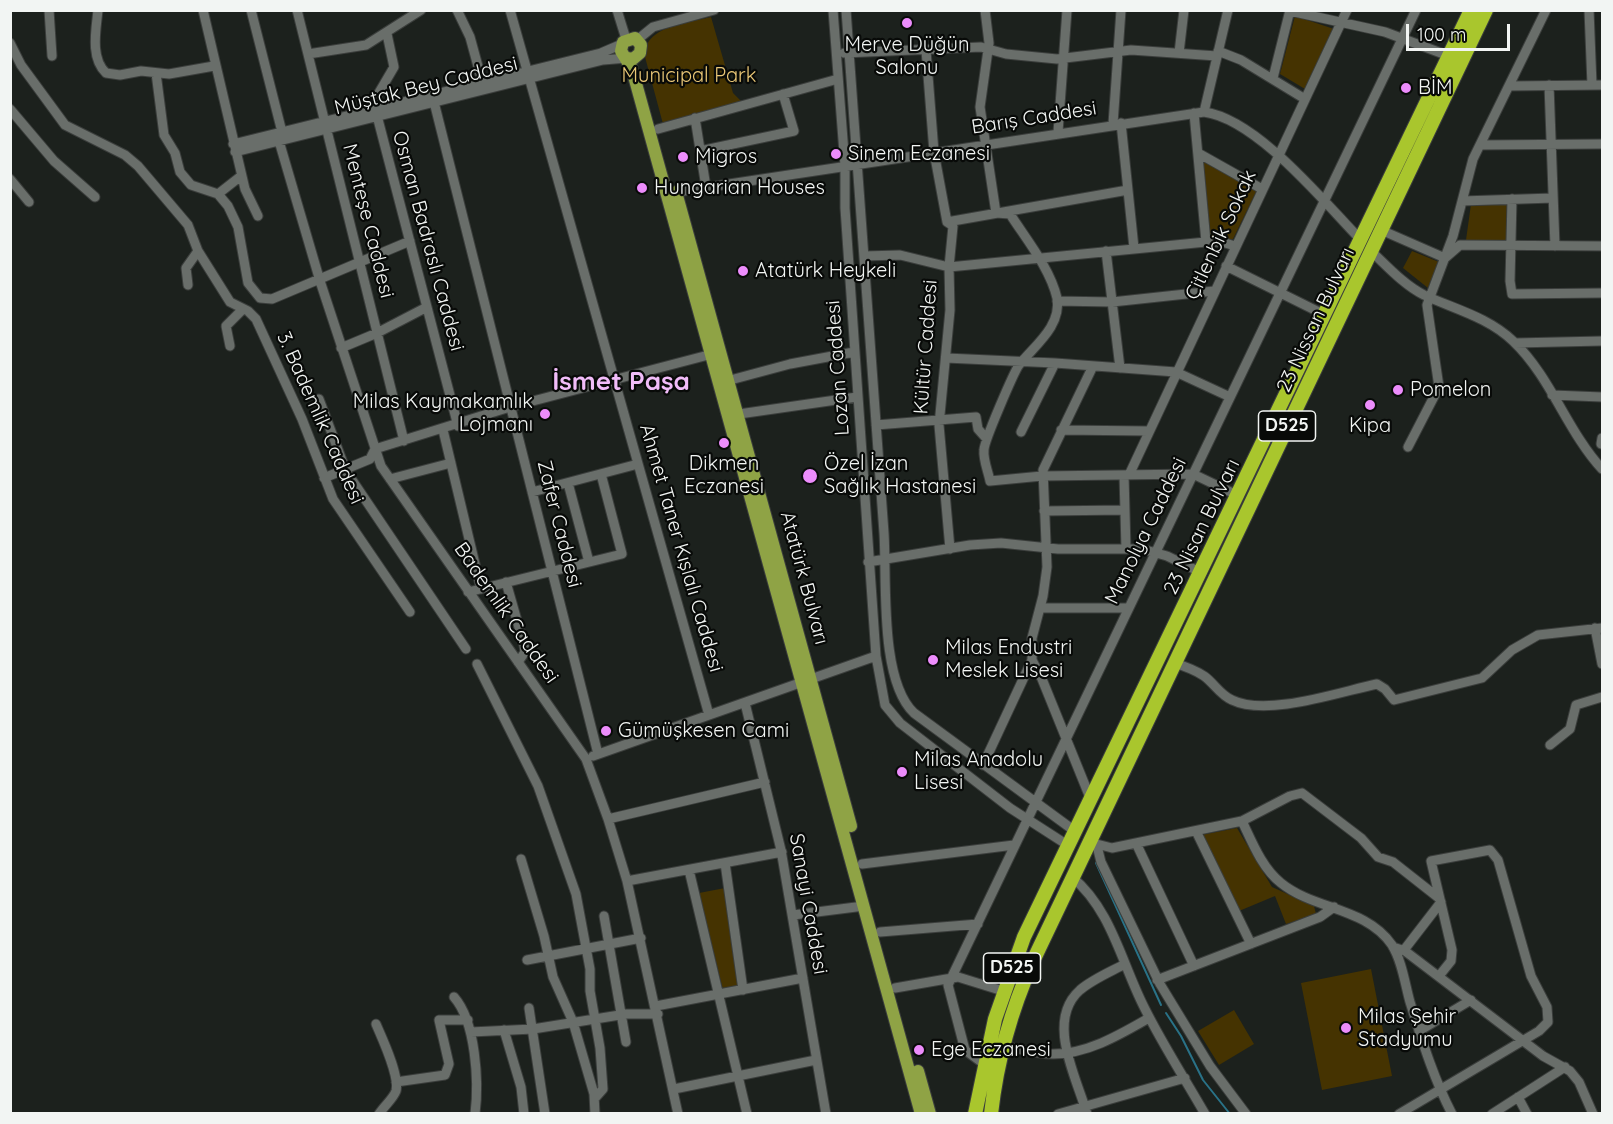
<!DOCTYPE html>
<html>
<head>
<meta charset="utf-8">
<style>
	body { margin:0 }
	#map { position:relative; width:1613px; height:1124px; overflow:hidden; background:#1c211d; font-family:Quicksand,sans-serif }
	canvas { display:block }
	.frame { position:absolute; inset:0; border:12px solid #f2f5f3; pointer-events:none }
	.scale { position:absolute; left:1406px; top:24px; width:104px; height:27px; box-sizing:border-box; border:3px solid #f2f5f3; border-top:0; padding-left:8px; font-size:18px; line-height:21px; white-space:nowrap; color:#f2f5f3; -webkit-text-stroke:4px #080a08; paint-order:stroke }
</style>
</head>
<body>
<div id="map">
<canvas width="1613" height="1124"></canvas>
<div class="frame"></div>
<div class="scale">100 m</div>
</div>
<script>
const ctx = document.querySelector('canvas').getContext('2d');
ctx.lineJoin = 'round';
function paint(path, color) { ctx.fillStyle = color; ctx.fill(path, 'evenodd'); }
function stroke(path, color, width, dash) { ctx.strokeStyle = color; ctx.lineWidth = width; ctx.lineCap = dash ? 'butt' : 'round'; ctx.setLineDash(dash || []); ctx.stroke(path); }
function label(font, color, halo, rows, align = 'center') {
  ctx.font = font + ' Quicksand,sans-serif'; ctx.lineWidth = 4.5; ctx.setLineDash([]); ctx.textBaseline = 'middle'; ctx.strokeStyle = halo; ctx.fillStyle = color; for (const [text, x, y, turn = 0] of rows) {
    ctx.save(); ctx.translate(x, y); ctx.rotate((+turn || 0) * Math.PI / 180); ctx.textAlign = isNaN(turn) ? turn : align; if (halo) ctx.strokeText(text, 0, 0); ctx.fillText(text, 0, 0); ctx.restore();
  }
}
paint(new Path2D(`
	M 1295,16 L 1334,29 L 1305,89 L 1280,74 Z
	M 711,17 L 733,93 L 742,102 L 663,124 L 645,57 C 643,26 688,23 711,17 Z
	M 1203,161 L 1257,190 L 1233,239 L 1210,239 Z
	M 1508,203 L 1507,241 L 1466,240 L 1471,204 Z
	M 1412,251 L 1439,262 L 1428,288 L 1403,268 Z
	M 1237,828 L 1272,887 L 1314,906 L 1316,914 L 1286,924 L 1275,896 L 1239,911 L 1201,835 Z
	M 725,888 L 739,987 L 723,990 L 699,893 Z
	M 1371,969 L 1392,1076 L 1322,1090 L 1301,983 Z
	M 1234,1010 L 1254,1044 L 1219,1065 L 1198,1031 Z`), '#453301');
stroke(new Path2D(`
	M 1096,863 L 1161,1005
	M 1166,1013 L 1181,1036 L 1203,1080 L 1230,1114`), '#297287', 2);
const minor = new Path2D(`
	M 49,10 L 52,56
	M 98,10 C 96,30 90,58 106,73 L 120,75 L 141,71 L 169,74 L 214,66
	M 203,10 L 245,189 L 258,216
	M 251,10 L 282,132
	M 297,10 L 404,441
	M 457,10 L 470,37 L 482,81
	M 510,10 L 709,715
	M 617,10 L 626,39
	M 833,10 L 845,166 L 845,208 L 876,656 L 885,705 L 900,723 L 1010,808 L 1069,846
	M 846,10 L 884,533 C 887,579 879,680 914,713 L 1076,832
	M 985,10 L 989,43 L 980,107 L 996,213 L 1010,214 C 1026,239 1050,268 1057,298 C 1062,326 1034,346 1019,365 C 1014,372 984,441 984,450 C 983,460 988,471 990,481 L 1042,476 L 1193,474 L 1239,496
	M 1589,10 L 1592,85
	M 1290,11 L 1385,32 L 1449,56
	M 387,34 L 394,67 L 377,96 L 375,108 L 458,426
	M 637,40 L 653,27 L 714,10
	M 10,43 L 21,65 L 65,125 L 125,155 L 138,166 L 188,225 L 198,251 L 230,302 L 248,311 L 256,319 L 302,419 L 333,499 L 410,612
	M 926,50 L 934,152 L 947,222 L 953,226 L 949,267 L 950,310 L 939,425 L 950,549
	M 1218,51 L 1241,60 L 1305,99
	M 844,53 L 981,47 L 1006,54 L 1057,59 L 1131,50 L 1217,56
	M 1179,53 L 1184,10
	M 308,54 L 366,45 L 421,10
	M 156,73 L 164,135 L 175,153 L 180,172 L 191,185 L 218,194 L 228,206 L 238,227 L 248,283 L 260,298 L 272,299 L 410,241
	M 1273,78 L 1290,10
	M 1549,85 L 1555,246
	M 1509,86 L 1602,85
	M 432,94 L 598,754
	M 10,109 L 54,161 L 95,197
	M 1204,112 L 1228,10
	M 1194,113 L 1206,242
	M 695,118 L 706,187
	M 1121,123 L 1134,248
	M 1113,124 L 1121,10
	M 658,129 L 838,79
	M 1058,132 L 1067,10
	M 279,141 L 320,281 L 381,466 L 586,759 L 608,819 L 627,881 L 678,1114
	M 233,144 L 601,53 L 622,44
	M 1480,145 L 1602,144
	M 700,151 L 794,131 L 783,94
	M 235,152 L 603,60 L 627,58
	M 1198,153 L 1262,189
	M 10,179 L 29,202
	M 670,193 L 1204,112 C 1257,119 1324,202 1360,239
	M 218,194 L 241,176
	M 1512,199 L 1510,281 L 1512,294 L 1602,293
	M 1462,201 L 1553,198
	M 947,222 L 1128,190
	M 1381,230 L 1445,258 L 1460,245 L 1602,246
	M 1106,251 L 1120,368
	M 1371,251 C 1387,266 1404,285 1424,295 C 1454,309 1488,317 1513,341 C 1551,377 1567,431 1602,469
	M 864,256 L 900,255 L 949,267 L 1206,242 L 1222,242 L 1235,246
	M 1226,266 L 1325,315
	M 188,285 L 186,268 L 198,251
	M 1057,301 L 1112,302 L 1214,291
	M 1515,343 L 1602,341
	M 230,346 L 226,326 L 243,309
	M 341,348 L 377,333 L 427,307
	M 946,358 L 1055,363 L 1176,372 L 1230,397
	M 723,382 L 790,364 L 854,352
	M 1552,395 L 1602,397
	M 319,399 L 346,471 L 466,649
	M 739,414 L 857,397
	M 876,425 L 976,417 L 978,429 L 986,438
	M 443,430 L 481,589
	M 1061,430 L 1149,431
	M 1021,432 L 1055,363
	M 1601,444 L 1602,438
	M 1408,447 L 1439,387 L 1427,305 L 1453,236 L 1473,159 L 1546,10
	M 1124,475 L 1126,549
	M 1129,475 L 1347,10
	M 324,478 L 370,459 L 375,449 L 510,407 L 716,353
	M 390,479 L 451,463
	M 568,483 L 589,562
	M 532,492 L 638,464
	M 1044,511 L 1125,510
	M 868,562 L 970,545 L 1001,543 L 1058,549 L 1142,549 L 1167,556 L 1202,573
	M 506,582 L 524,645 L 525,652 L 518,662
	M 468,592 L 622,554 L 601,474
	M 1040,608 L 1129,608
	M 1595,628 L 1602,664
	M 1032,660 L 1042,679 L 1091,800
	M 1174,663 C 1184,666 1195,670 1204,676 C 1214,683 1220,695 1232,700 C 1267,717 1339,692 1377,684 L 1385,689 L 1394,700 L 1482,678 L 1512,650 L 1538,635 L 1602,628
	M 477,664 L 538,786 L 576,894 L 590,969 L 590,991 L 600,1048 L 603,1089 L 595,1098
	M 745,703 L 781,850 L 826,1114
	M 1550,745 L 1570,729 L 1576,705 L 1602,697
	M 593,756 L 876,656
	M 983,765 L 1032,660 L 1032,638 L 1043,596 L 1047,567 L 1043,470 L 1093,366
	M 608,819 L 765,782
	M 1242,821 C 1252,842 1262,868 1281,883 C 1314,910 1366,907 1392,945 C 1402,961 1405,984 1410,1002 C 1422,1040 1433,1077 1452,1114
	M 1196,831 L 1251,944
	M 1089,842 L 1112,848 L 1242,821 L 1290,796 L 1302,793 L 1361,838 L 1378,857 L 1393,862 L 1440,899
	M 1136,843 L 1194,966
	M 1097,846 L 1101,862 L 1160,984 L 1210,1066 L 1246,1114
	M 521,859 L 544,936 L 553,977 L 573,1022 L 594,1094 L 595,1114
	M 725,863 L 743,990
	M 862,864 L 1014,845
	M 689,870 L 747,1114
	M 1072,877 C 1112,910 1122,965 1145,1009 C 1163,1045 1185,1079 1205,1114
	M 627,881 L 782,852
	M 793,915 L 864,906
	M 604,916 L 626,1042
	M 880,932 L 978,924
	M 1393,947 L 1405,951 L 1543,1056 L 1570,1071 L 1579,1082 L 1593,1114
	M 1404,950 L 1441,902
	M 527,960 L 641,938
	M 1157,980 L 1320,917 L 1334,907
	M 895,988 L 958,977 L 1003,991
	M 454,997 C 476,1022 479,1082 475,1114
	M 656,1006 L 803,978
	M 529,1008 L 545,1114
	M 376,1024 C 382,1038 400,1076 396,1091 C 393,1099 384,1106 379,1114
	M 504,1030 L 521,1087 L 524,1114
	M 1419,1031 L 1471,1000
	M 471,1032 L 533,1029 L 626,1014 L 658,1014
	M 1002,1046 C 1019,1049 1036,1054 1053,1054 C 1088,1054 1121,1034 1149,1018
	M 984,1064 L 965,1050 L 948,985 L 1416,10
	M 396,1082 L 445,1075 L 449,1064 L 439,1020 L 468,1020
	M 674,1089 L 816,1060
	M 1518,1097 L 1527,1114
	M 1058,1114 L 1185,1078
	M 1087,1114 C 1077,1078 1045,1021 1080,990 C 1093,979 1110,972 1125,964
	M 1399,1114 L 1539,1031 L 1548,1022 L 1547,1007 L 1531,976 L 1498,860 L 1490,850 L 1431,861 L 1452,950 L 1451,961 L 1439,976
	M 1492,1114 L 1565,1067`);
const major = new Path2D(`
	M 627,58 L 633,59 L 640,53 L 641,45 L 635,38 L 623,42 L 621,51 L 632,69 L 921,1114
	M 676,192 L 851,826
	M 918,1071 L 930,1114`);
const highway = new Path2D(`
	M 975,1114 L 995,1019 L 1024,937 L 1471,10
	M 991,1114 C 997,1060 1011,1010 1033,961 L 1486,10`);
stroke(minor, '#3b3e3c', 11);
stroke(major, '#3b3e3c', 14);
stroke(highway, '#3b3e3c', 16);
stroke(minor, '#696e6a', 9);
stroke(major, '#8fa345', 12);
stroke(highway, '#a9c62d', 14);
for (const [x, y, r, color] of [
	[907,23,6,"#ec8cfb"],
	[1406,88,6,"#ec8cfb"],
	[836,154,6,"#ec8cfb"],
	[683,157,6,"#ec8cfb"],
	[642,188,6,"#ec8cfb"],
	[743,271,6,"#ec8cfb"],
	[1398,390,6,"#ec8cfb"],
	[1370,405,6,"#ec8cfb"],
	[545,414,6,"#ec8cfb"],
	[724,443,6,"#ec8cfb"],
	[810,476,8,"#ec8cfb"],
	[933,660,6,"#ec8cfb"],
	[606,731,6,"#ec8cfb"],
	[902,772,6,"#ec8cfb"],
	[1346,1028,6,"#ec8cfb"],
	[919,1050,6,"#ec8cfb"]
]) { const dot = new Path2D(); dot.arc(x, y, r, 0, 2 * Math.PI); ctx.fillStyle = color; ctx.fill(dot); stroke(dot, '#080a08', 2); }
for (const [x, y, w] of [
	[1287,426,57],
	[1012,968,57]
]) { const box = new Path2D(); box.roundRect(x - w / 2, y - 15, w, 30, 4.5); ctx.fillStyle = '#080a08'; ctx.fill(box); stroke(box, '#f2f5f3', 1.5); }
label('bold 18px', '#f2f5f3', null, [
	["D525",1287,426],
	["D525",1012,968]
]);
label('20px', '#f2f5f3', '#080a08', [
	["Merve Düğün",907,45,"center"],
	["Salonu",907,68,"center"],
	["BİM",1418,88],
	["Sinem Eczanesi",848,154],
	["Migros",695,157],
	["Hungarian Houses",654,188],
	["Atatürk Heykeli",755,271],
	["Pomelon",1410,390],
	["Milas Kaymakamlık",533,402,"right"],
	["Lojmanı",533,425,"right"],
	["Kipa",1370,426,"center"],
	["Dikmen",724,464,"center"],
	["Eczanesi",724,487,"center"],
	["Özel İzan",824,464],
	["Sağlık Hastanesi",824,487],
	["Milas Endustri",945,648],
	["Meslek Lisesi",945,671],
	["Gümüşkesen Cami",618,731],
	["Milas Anadolu",914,760],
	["Lisesi",914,783],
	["Milas Şehir",1358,1017],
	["Stadyumu",1358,1040],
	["Ege Eczanesi",931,1050]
], 'left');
label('20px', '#ebc877', '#080a08', [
	["Municipal Park",689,76]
]);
label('20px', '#f2f5f3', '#080a08', [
	["Müştak Bey Caddesi",426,86,-14],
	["Barış Caddesi",1034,118,-9],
	["Menteşe Caddesi",368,221,76],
	["Çitlenbik Sokak",1221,235,-65],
	["Osman Badraslı Caddesi",428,241,75],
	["23 Nissan Bulvarı",1316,320,-65],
	["Kültür Caddesi",926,347,-86],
	["Lozan Caddesi",838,368,-94],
	["3. Bademlik Caddesi",320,418,66],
	["Zafer Caddesi",559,524,76],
	["23 Nisan Bulvarı",1202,527,-64],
	["Manolya Caddesi",1146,531,-64],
	["Ahmet Taner Kışlalı Caddesi",681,548,74],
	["Atatürk Bulvarı",804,578,75],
	["Bademlik Caddesi",506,613,55],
	["Sanayi Caddesi",808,904,80]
]);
label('bold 26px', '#f1bcf9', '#080a08', [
	["İsmet Paşa",621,382]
]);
</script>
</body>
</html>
